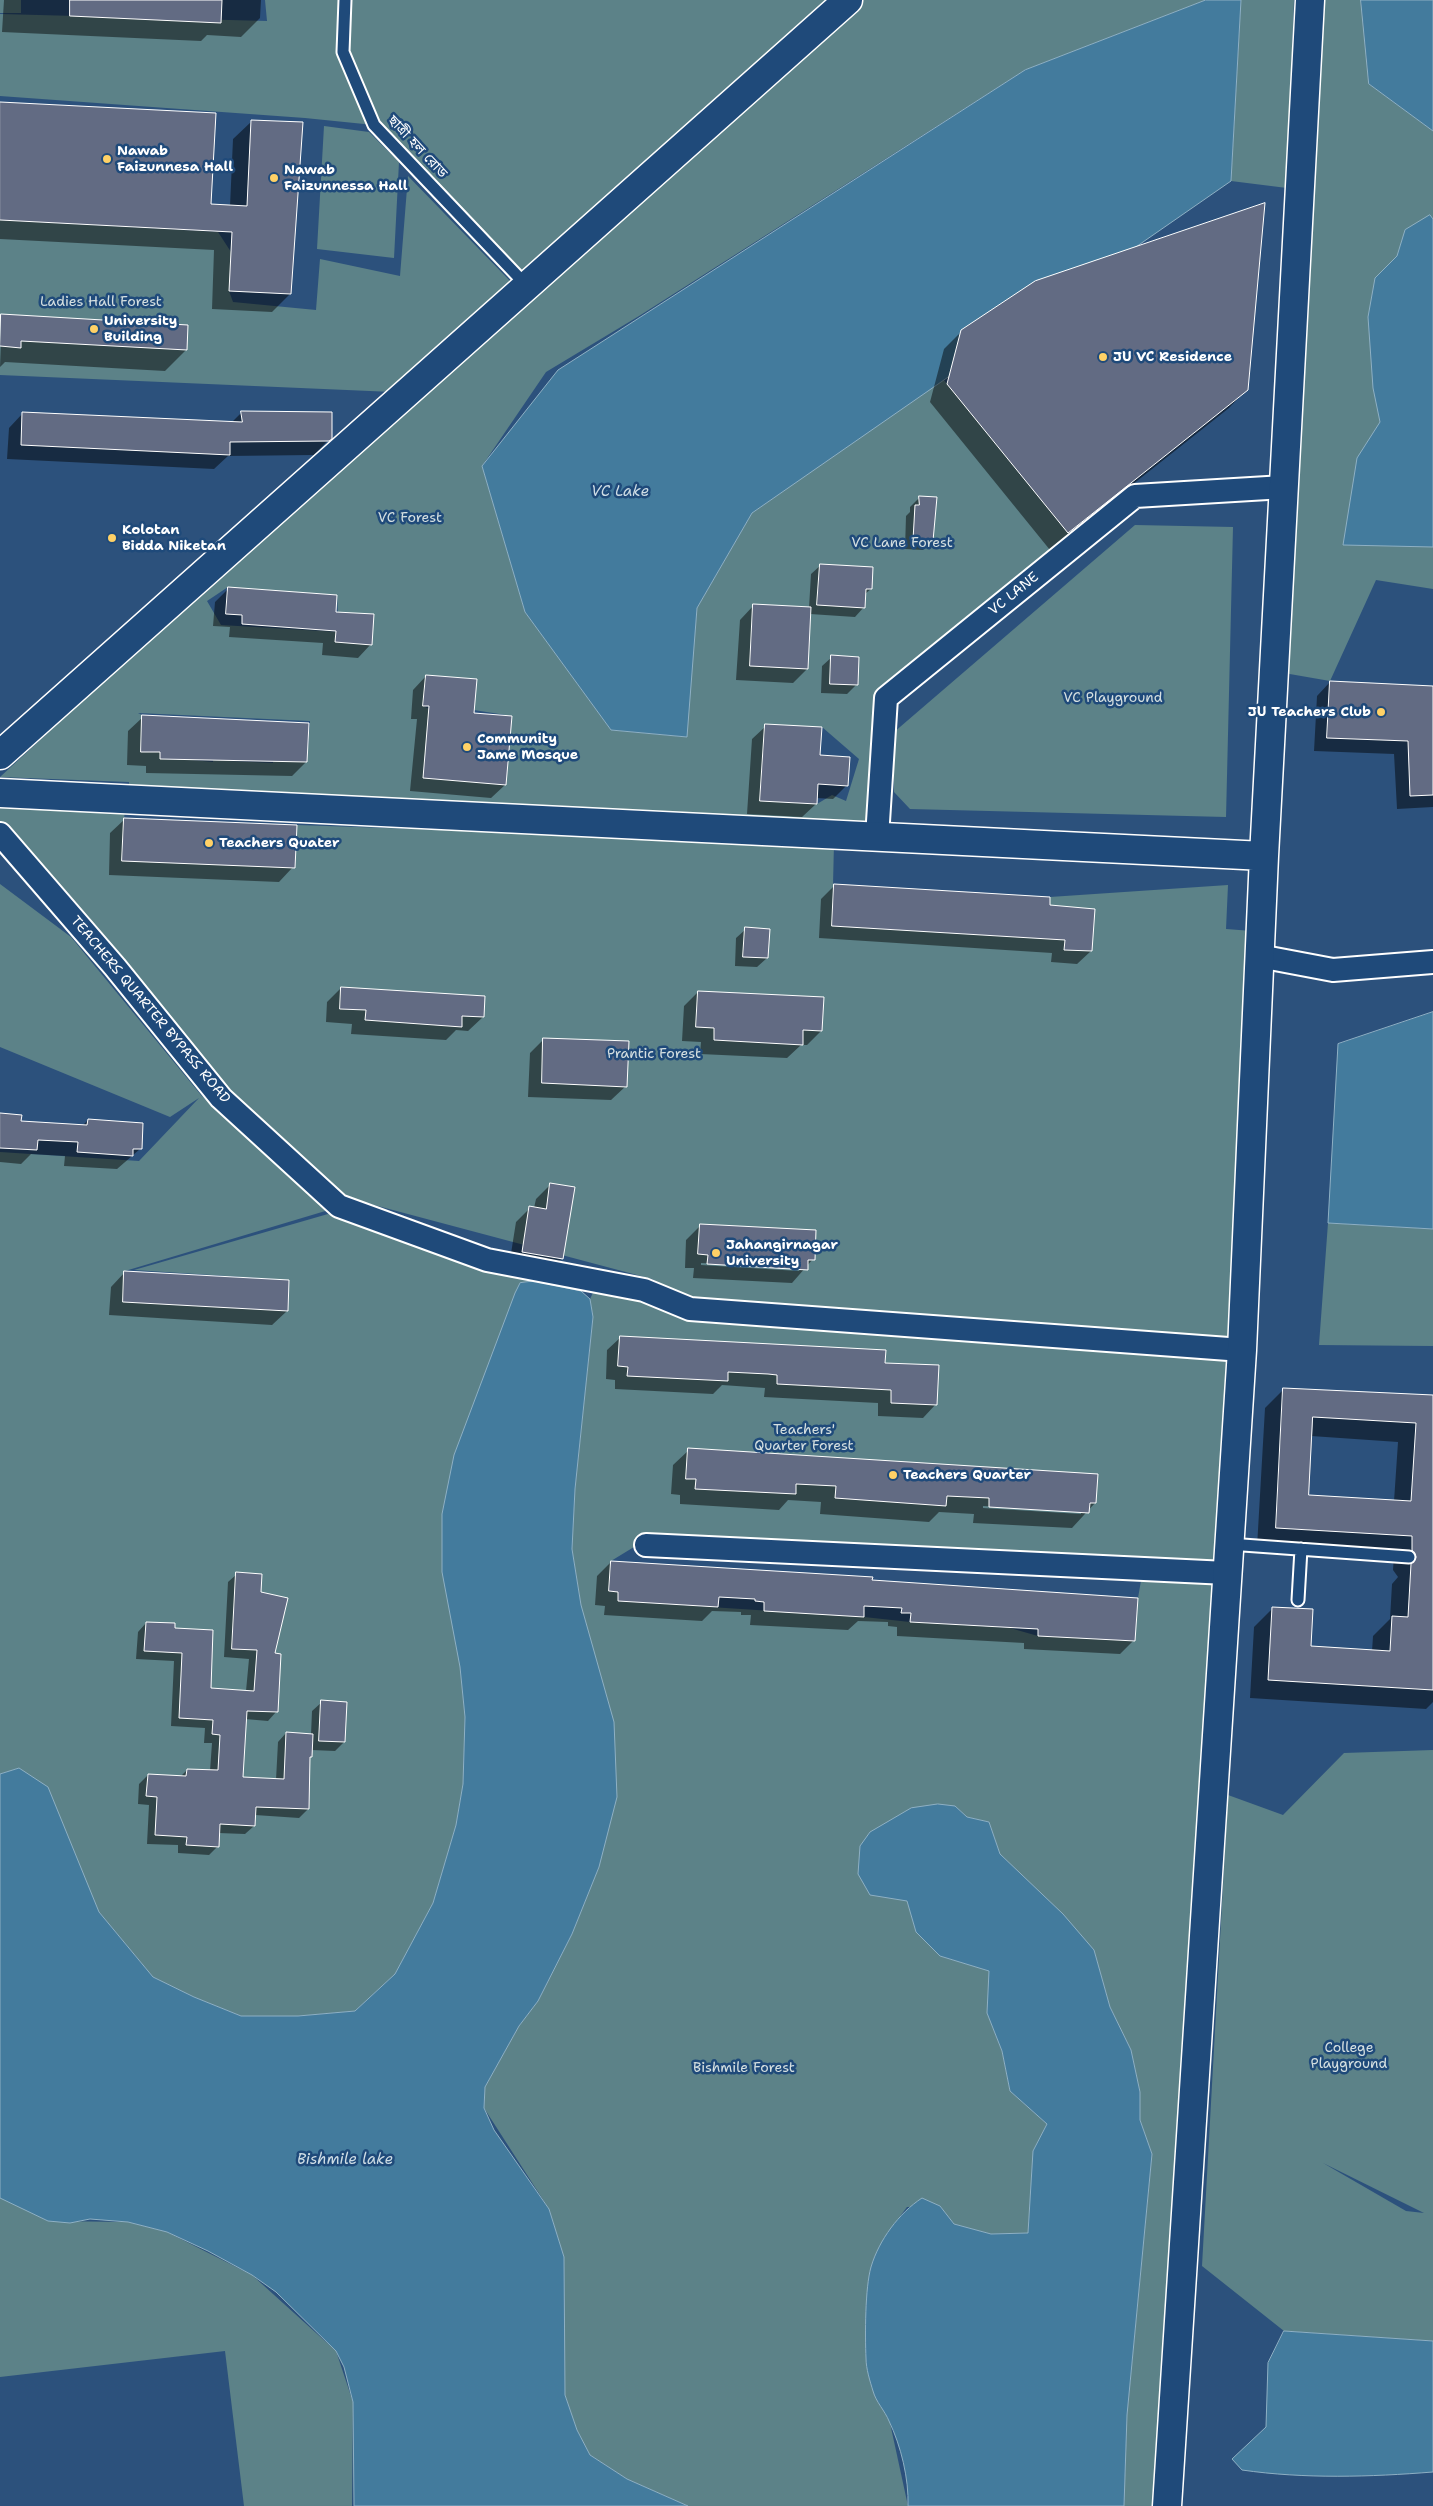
<!DOCTYPE html>
<html>
<head>
<meta charset="utf-8">
<style>
	body { margin:0 }
	canvas { display:block; background:#2c517c }
</style>
</head>
<body>
<canvas width="1433" height="2506"></canvas>
<script>
const ctx = document.querySelector('canvas').getContext('2d');
ctx.lineJoin = 'round';
function paint(path, color) { ctx.fillStyle = color; ctx.fill(path, 'evenodd'); }
function stroke(path, color, width, dash) { ctx.strokeStyle = color; ctx.lineWidth = width; ctx.lineCap = dash ? 'butt' : 'round'; ctx.setLineDash(dash || []); ctx.stroke(path); }
function label(font, color, halo, rows, align = 'center') {
  ctx.font = font + ' "Shantell Sans","Noto Sans Bengali",sans-serif'; ctx.lineWidth = 5; ctx.setLineDash([]); ctx.textBaseline = 'middle'; ctx.strokeStyle = halo; ctx.fillStyle = color; for (const [text, x, y, turn = 0] of rows) {
    ctx.save(); ctx.translate(x, y); ctx.rotate((+turn || 0) * Math.PI / 180); ctx.textAlign = isNaN(turn) ? turn : align; if (halo) ctx.strokeText(text, 0, 0); ctx.fillText(text, 0, 0); ctx.restore();
  }
}
paint(new Path2D(`
	M 0,0 L 21,0 L 21,13 L 0,13 Z
	M 265,0 L 340,0 L 343,52 L 345,0 L 848,0 L 527,286 L 374,125 L 305,118 L 0,96 L 0,14 L 267,21 Z
	M 862,0 L 1206,0 L 1025,70 L 639,316 L 546,372 L 482,466 L 525,612 L 611,730 L 686,737 L 697,608 L 752,513 L 943,379 L 1077,543 L 886,698 L 877,827 L 129,792 L 129,782 L 0,777 L 155,634 ZM 228,587 L 337,595 L 339,632 L 221,625 L 207,601 ZM 753,604 L 811,607 L 808,669 L 750,666 ZM 831,655 L 859,657 L 858,685 L 830,684 ZM 426,675 L 477,679 L 474,710 L 512,716 L 506,785 L 423,778 L 429,709 L 423,706 ZM 138,713 L 310,721 L 307,762 L 287,761 L 274,751 L 273,763 L 229,761 L 229,747 L 214,747 L 213,762 L 192,760 L 191,757 L 176,760 L 160,759 L 160,752 L 141,751 L 142,715 ZM 765,725 L 822,727 L 859,759 L 846,801 L 832,795 L 817,804 L 760,801 Z
	M 1241,0 L 1294,0 L 1287,188 L 1231,181 Z
	M 1311,0 L 1361,0 L 1369,84 L 1433,131 L 1433,589 L 1376,580 L 1330,681 L 1284,673 Z
	M 324,126 L 369,132 L 399,162 L 394,258 L 317,249 Z
	M 408,176 L 512,283 L 393,392 L 0,375 L 0,220 L 218,232 L 231,252 L 229,291 L 233,302 L 316,310 L 320,259 L 400,276 Z
	M 1135,525 L 1233,527 L 1226,817 L 910,809 L 894,792 L 893,733 Z
	M 0,799 L 125,804 L 122,860 L 295,868 L 297,825 L 834,843 L 832,926 L 1047,939 L 1050,897 L 1228,885 L 1226,929 L 1252,931 L 1238,1342 L 714,1313 L 652,1279 L 344,1197 L 227,1087 L 98,933 L 0,828 Z
	M 0,884 L 71,937 L 201,1095 L 332,1209 L 125,1271 L 123,1302 L 288,1311 L 289,1280 L 134,1270 L 328,1214 L 534,1281 L 520,1283 L 460,1667 L 465,1717 L 463,1784 L 456,1825 L 433,1903 L 395,1974 L 355,2011 L 298,2016 L 241,2016 L 194,1997 L 153,1977 L 99,1912 L 79,1867 L 19,1768 L 0,1774 L 0,1152 L 139,1161 L 199,1098 L 170,1117 L 0,1047 Z
	M 1328,1223 L 1433,1229 L 1433,1346 L 1319,1345 Z
	M 598,1282 L 689,1310 L 707,1323 L 1239,1353 L 1223,1568 L 647,1539 L 611,1561 L 609,1591 L 618,1592 L 618,1601 L 864,1617 L 910,1622 L 1010,1628 L 1038,1636 L 1135,1641 L 1138,1598 L 1142,1575 L 1227,1573 L 1167,2506 L 1124,2506 L 1127,2415 L 1152,2154 L 1140,2120 L 1140,2092 L 1131,2050 L 1110,2007 L 1094,1950 L 1000,1854 L 989,1822 L 967,1817 L 955,1806 L 907,1900 L 916,1932 L 940,1956 L 990,1971 L 987,2013 L 1002,2051 L 1010,2091 L 1047,2124 L 1033,2151 L 1028,2233 L 991,2234 L 954,2224 L 940,2206 L 907,2207 L 886,2235 L 871,2267 L 890,2423 L 908,2506 L 688,2506 L 627,2479 L 590,2455 L 577,2430 L 565,2395 L 564,2257 L 549,2209 L 484,2108 L 485,2087 L 519,2026 L 538,2001 L 572,1934 L 599,1867 L 581,1605 L 572,1549 L 575,1489 L 593,1317 L 590,1299 Z
	M 1433,1750 L 1433,2341 L 1284,2331 L 1202,2266 L 1228,1795 L 1283,1815 L 1344,1753 ZM 1323,2163 L 1424,2213 L 1406,2211 Z
	M 0,2197 L 48,2221 L 128,2222 L 167,2232 L 252,2275 L 336,2351 L 353,2402 L 352,2506 L 244,2506 L 225,2351 L 0,2377 Z`), '#5c8288');
const water = new Path2D(`
	M 1206,0 L 1241,0 L 1231,181 L 752,513 L 697,608 L 687,737 L 611,730 L 525,612 L 482,466 L 558,370 L 1025,70 Z
	M 1361,0 L 1433,0 L 1433,131 L 1369,84 Z
	M 1430,215 L 1433,219 L 1433,547 L 1343,545 L 1357,458 L 1380,422 L 1373,388 L 1368,317 L 1375,278 L 1397,256 L 1405,230 Z
	M 1433,1012 L 1433,1229 L 1328,1223 L 1338,1044 Z
	M 534,1281 L 581,1291 L 590,1299 L 593,1317 L 575,1489 L 572,1549 L 581,1605 L 614,1722 L 617,1797 L 599,1867 L 572,1934 L 538,2001 L 519,2026 L 485,2087 L 484,2108 L 494,2130 L 549,2209 L 564,2257 L 565,2395 L 577,2430 L 590,2455 L 627,2479 L 688,2506 L 354,2506 L 353,2402 L 344,2367 L 336,2351 L 276,2292 L 252,2275 L 208,2251 L 167,2232 L 128,2222 L 90,2219 L 70,2223 L 48,2221 L 0,2198 L 0,1774 L 19,1768 L 48,1787 L 99,1912 L 153,1977 L 194,1997 L 241,2016 L 298,2016 L 355,2011 L 395,1974 L 433,1903 L 456,1825 L 463,1784 L 465,1717 L 460,1667 L 442,1572 L 442,1514 L 454,1455 L 515,1293 L 520,1283 Z
	M 938,1804 L 955,1806 L 967,1817 L 989,1822 L 1000,1854 L 1063,1914 L 1094,1950 L 1110,2007 L 1131,2050 L 1140,2092 L 1140,2120 L 1152,2154 L 1127,2415 L 1124,2506 L 908,2506 C 909,2479 901,2446 889,2421 C 885,2411 876,2402 873,2391 C 870,2381 866,2369 866,2358 C 865,2335 865,2288 871,2267 C 879,2240 899,2213 922,2198 L 940,2206 L 954,2224 L 991,2234 L 1028,2233 L 1033,2151 L 1047,2124 L 1010,2091 L 1002,2051 L 987,2013 L 989,1971 L 940,1956 L 916,1932 L 907,1901 L 870,1895 L 858,1874 L 860,1846 L 870,1832 L 911,1808 Z
	M 1284,2331 L 1433,2341 L 1433,2472 C 1370,2477 1304,2479 1242,2470 L 1232,2459 L 1266,2427 L 1268,2363 Z`);
paint(water, '#437b9d');
stroke(water, '#8eb0c4', 1);
paint(new Path2D(`
	M 4,0 L 261,0 L 260,18 L 241,37 L 207,35 L 201,41 L 2,32 Z
	M 0,103 L 210,205 L 230,206 L 233,139 L 252,121 L 290,294 L 272,312 L 212,309 L 214,250 L 0,239 Z
	M 2,315 L 186,350 L 165,371 L 5,362 L 0,367 Z
	M 962,331 L 1247,389 L 1229,408 L 1050,550 L 930,402 L 944,349 Z
	M 242,412 L 330,438 L 314,455 L 228,456 L 214,469 L 7,459 L 9,428 L 23,413 L 231,423 Z
	M 920,497 L 932,541 L 923,550 L 905,549 L 906,516 L 910,512 L 910,507 Z
	M 821,565 L 871,589 L 865,594 L 864,607 L 855,617 L 810,614 L 807,669 L 793,683 L 736,680 L 740,620 L 754,605 L 809,608 L 811,574 Z
	M 228,589 L 335,613 L 371,644 L 358,658 L 322,655 L 323,643 L 229,637 L 230,627 L 213,626 L 215,602 Z
	M 832,657 L 856,685 L 847,694 L 821,693 L 822,666 Z
	M 426,676 L 473,714 L 505,785 L 491,798 L 410,791 L 417,719 L 411,719 L 413,690 Z
	M 1330,682 L 1433,687 L 1433,807 L 1397,809 L 1394,754 L 1314,751 L 1317,696 Z
	M 143,717 L 306,762 L 292,776 L 146,773 L 146,766 L 127,765 L 128,731 Z
	M 766,726 L 819,756 L 846,786 L 833,799 L 816,798 L 816,804 L 802,817 L 747,814 L 752,739 Z
	M 125,819 L 293,867 L 279,882 L 109,875 L 110,833 Z
	M 835,885 L 1048,907 L 1091,951 L 1077,964 L 1051,962 L 1052,953 L 819,938 L 821,899 Z
	M 746,929 L 767,958 L 757,967 L 735,966 L 736,938 Z
	M 341,988 L 483,1017 L 468,1031 L 456,1030 L 446,1040 L 351,1034 L 352,1024 L 326,1022 L 327,1002 Z
	M 698,992 L 821,1031 L 807,1045 L 801,1045 L 787,1058 L 700,1054 L 701,1042 L 682,1041 L 684,1006 Z
	M 544,1039 L 626,1086 L 611,1100 L 528,1097 L 530,1053 Z
	M 0,1115 L 20,1122 L 82,1126 L 88,1120 L 140,1149 L 117,1169 L 64,1166 L 65,1156 L 31,1154 L 21,1164 L 0,1162 Z
	M 550,1185 L 562,1258 L 548,1272 L 509,1266 L 516,1222 L 530,1208 L 534,1208 L 536,1199 Z
	M 701,1225 L 813,1259 L 792,1283 L 693,1278 L 694,1268 L 685,1268 L 686,1240 ZM 701,1263 L 801,1268 L 799,1271 L 701,1265 Z
	M 125,1272 L 287,1311 L 272,1325 L 109,1315 L 111,1287 Z
	M 621,1337 L 884,1364 L 936,1404 L 923,1418 L 878,1416 L 878,1403 L 764,1397 L 765,1388 L 722,1385 L 713,1394 L 615,1389 L 615,1380 L 606,1379 L 607,1350 Z
	M 1284,1389 L 1433,1397 L 1433,1702 L 1426,1709 L 1250,1698 L 1254,1627 L 1273,1608 L 1309,1648 L 1372,1651 L 1373,1636 L 1390,1619 L 1392,1584 L 1398,1577 L 1393,1570 L 1394,1554 L 1257,1547 L 1265,1408 ZM 1311,1436 L 1398,1442 L 1394,1501 L 1307,1496 Z
	M 689,1450 L 1095,1503 L 1072,1528 L 973,1523 L 974,1514 L 939,1512 L 929,1522 L 820,1514 L 821,1502 L 788,1500 L 779,1510 L 680,1504 L 680,1495 L 671,1494 L 673,1465 ZM 983,1506 L 1081,1511 L 1081,1514 L 983,1508 Z
	M 611,1562 L 871,1581 L 1134,1640 L 1120,1654 L 1024,1649 L 1024,1643 L 897,1636 L 897,1627 L 888,1626 L 888,1622 L 858,1621 L 848,1630 L 750,1625 L 751,1615 L 741,1615 L 741,1612 L 712,1611 L 702,1621 L 604,1615 L 605,1606 L 595,1605 L 597,1576 Z
	M 237,1574 L 260,1593 L 273,1654 L 276,1712 L 268,1721 L 245,1719 L 242,1778 L 276,1780 L 278,1742 L 286,1733 L 311,1735 L 312,1711 L 322,1702 L 344,1742 L 335,1751 L 311,1750 L 309,1759 L 308,1809 L 299,1818 L 255,1815 L 254,1826 L 245,1834 L 218,1833 L 218,1846 L 209,1855 L 178,1853 L 178,1845 L 147,1844 L 149,1805 L 138,1804 L 139,1784 L 148,1775 L 180,1777 L 187,1770 L 210,1771 L 212,1743 L 204,1743 L 205,1728 L 171,1726 L 174,1661 L 136,1659 L 138,1632 L 146,1623 L 174,1629 L 209,1690 L 246,1691 L 249,1659 L 224,1657 L 228,1582 Z`), '#0007');
const building = new Path2D(`
	M 70,0 L 222,0 L 221,23 L 70,16 Z
	M 0,102 L 216,113 L 211,204 L 247,206 L 251,120 L 303,122 L 291,294 L 229,291 L 232,232 L 0,220 Z
	M 1265,203 L 1248,390 L 1068,533 L 947,384 L 961,330 L 1035,281 Z
	M 1,314 L 188,325 L 187,350 L 21,341 L 21,348 L 0,346 Z
	M 241,411 L 332,412 L 332,439 L 329,441 L 230,442 L 230,455 L 21,445 L 22,412 L 242,422 Z
	M 919,496 L 937,497 L 933,541 L 913,540 L 915,505 L 919,505 Z
	M 820,564 L 873,567 L 872,589 L 866,589 L 865,608 L 817,605 Z
	M 228,587 L 337,595 L 336,612 L 374,614 L 372,645 L 335,642 L 336,631 L 242,624 L 242,615 L 226,614 Z
	M 753,604 L 811,607 L 808,669 L 750,666 Z
	M 831,655 L 859,657 L 858,685 L 830,684 Z
	M 426,675 L 477,679 L 474,713 L 512,716 L 506,785 L 423,778 L 429,706 L 423,706 Z
	M 1330,681 L 1433,686 L 1433,795 L 1410,796 L 1408,741 L 1327,738 Z
	M 142,715 L 309,723 L 307,762 L 160,759 L 160,752 L 141,752 Z
	M 765,724 L 822,727 L 820,755 L 850,757 L 848,786 L 818,784 L 817,804 L 760,801 Z
	M 124,818 L 297,825 L 295,868 L 122,861 Z
	M 834,884 L 1050,897 L 1050,905 L 1095,909 L 1092,951 L 1064,950 L 1065,940 L 832,926 Z
	M 745,927 L 770,929 L 768,958 L 743,957 Z
	M 341,987 L 485,996 L 484,1017 L 462,1016 L 462,1027 L 365,1020 L 366,1010 L 340,1009 Z
	M 698,991 L 824,997 L 822,1031 L 803,1030 L 803,1045 L 714,1040 L 714,1028 L 696,1027 Z
	M 543,1038 L 629,1041 L 627,1087 L 542,1083 Z
	M 0,1113 L 22,1115 L 21,1121 L 87,1125 L 88,1119 L 143,1123 L 142,1149 L 133,1149 L 133,1156 L 77,1152 L 78,1142 L 38,1140 L 37,1150 L 0,1148 Z
	M 550,1183 L 575,1187 L 563,1259 L 522,1252 L 529,1206 L 546,1209 Z
	M 700,1224 L 816,1230 L 815,1260 L 808,1260 L 808,1270 L 707,1264 L 708,1255 L 698,1254 Z
	M 124,1271 L 289,1280 L 288,1311 L 123,1302 Z
	M 620,1336 L 886,1350 L 885,1363 L 939,1365 L 937,1405 L 891,1403 L 891,1390 L 777,1384 L 777,1375 L 768,1374 L 728,1372 L 728,1381 L 627,1376 L 628,1367 L 618,1366 Z
	M 1283,1388 L 1433,1395 L 1433,1690 L 1268,1680 L 1272,1607 L 1313,1609 L 1311,1646 L 1390,1651 L 1392,1616 L 1408,1617 L 1411,1564 L 1416,1557 L 1412,1550 L 1412,1536 L 1276,1528 ZM 1313,1417 L 1416,1423 L 1411,1501 L 1309,1495 Z
	M 688,1448 L 1098,1474 L 1096,1503 L 1090,1503 L 1089,1513 L 989,1507 L 989,1498 L 947,1496 L 946,1506 L 835,1498 L 836,1486 L 796,1484 L 796,1494 L 695,1489 L 696,1479 L 686,1479 Z
	M 611,1561 L 873,1577 L 872,1580 L 1138,1598 L 1135,1641 L 1038,1636 L 1038,1629 L 910,1622 L 911,1613 L 901,1613 L 902,1608 L 864,1606 L 864,1617 L 764,1611 L 764,1602 L 755,1601 L 755,1599 L 719,1597 L 718,1607 L 618,1601 L 618,1592 L 609,1591 Z
	M 236,1572 L 262,1574 L 261,1592 L 288,1598 L 275,1653 L 281,1654 L 278,1712 L 247,1711 L 243,1777 L 284,1779 L 286,1732 L 313,1734 L 312,1757 L 310,1757 L 309,1809 L 256,1807 L 255,1826 L 220,1824 L 219,1847 L 186,1845 L 187,1837 L 155,1835 L 157,1797 L 146,1796 L 148,1774 L 186,1776 L 187,1769 L 218,1770 L 220,1735 L 212,1734 L 213,1720 L 179,1718 L 182,1653 L 144,1651 L 146,1622 L 175,1623 L 175,1628 L 213,1630 L 211,1688 L 254,1691 L 257,1650 L 232,1649 Z
	M 321,1700 L 347,1702 L 345,1742 L 319,1741 Z`);
paint(building, '#626b83');
stroke(building, '#fff', 1);
const lane = new Path2D(`
	M 345,0 L 343,52 L 374,125 L 527,286
	M 1229,1544 L 1409,1557
	M 1298,1600 L 1301,1549`);
const street = new Path2D(`
	M 0,834 L 115,967 L 221,1098 L 339,1206 L 487,1260 L 644,1290 L 690,1309 L 1242,1350
	M 877,837 L 886,698 L 1135,496 L 1284,487
	M 1259,956 L 1333,970 L 1433,962
	M 646,1545 L 1227,1573`);
const secondary = new Path2D(`
	M 0,755 L 848,0
	M 0,793 L 1264,856 L 1310,0
	M 1167,2506 L 1242,1350 L 1264,856`);
stroke(lane, '#fff', 15);
stroke(street, '#fff', 26);
stroke(secondary, '#fff', 31);
stroke(lane, '#1f4a7a', 11);
stroke(street, '#1f4a7a', 22);
stroke(secondary, '#1f4a7a', 28);
for (const [x, y, r, color] of [
	[107,159,5,"#ffd166"],
	[274,178,5,"#ffd166"],
	[94,329,5,"#ffd166"],
	[1103,357,5,"#ffd166"],
	[112,538,5,"#ffd166"],
	[1381,712,5,"#ffd166"],
	[467,747,5,"#ffd166"],
	[209,843,5,"#ffd166"],
	[716,1253,5,"#ffd166"],
	[893,1475,5,"#ffd166"]
]) { const dot = new Path2D(); dot.arc(x, y, r, 0, 2 * Math.PI); ctx.fillStyle = color; ctx.fill(dot); stroke(dot, '#1f4a7a', 2); }
label('14px', '#fff', '#1f4a7a', [
	["ছাত্রী হল রোড",417,147,47],
	["VC LANE",1014,594,-39],
	["TEACHERS QUARTER BYPASS ROAD",150,1010,50]
]);
label('bold 14px', '#fff', '#1f4a7a', [
	["Nawab",117,151],
	["Faizunnesa Hall",117,167],
	["Nawab",284,170],
	["Faizunnessa Hall",284,186],
	["University",104,321],
	["Building",104,337],
	["JU VC Residence",1113,357],
	["Kolotan",122,530],
	["Bidda Niketan",122,546],
	["JU Teachers Club",1371,712,"right"],
	["Community",477,739],
	["Jame Mosque",477,755],
	["Teachers Quater",219,843],
	["Jahangirnagar",726,1245],
	["University",726,1261],
	["Teachers Quarter",903,1475]
], 'left');
label('14px', '#d6e0e1', '#1f4a7a', [
	["Ladies Hall Forest",101,302],
	["VC Forest",410,518],
	["VC Lane Forest",902,543],
	["VC Playground",1113,698],
	["Prantic Forest",654,1054],
	["Teachers'",804,1430],
	["Quarter Forest",804,1446],
	["College",1349,2048],
	["Playground",1349,2064],
	["Bishmile Forest",744,2068]
]);
label('italic 15px', '#d0dee6', '#1f4a7a', [
	["VC Lake",620,492],
	["Bishmile lake",345,2160]
]);
</script>
</body>
</html>
